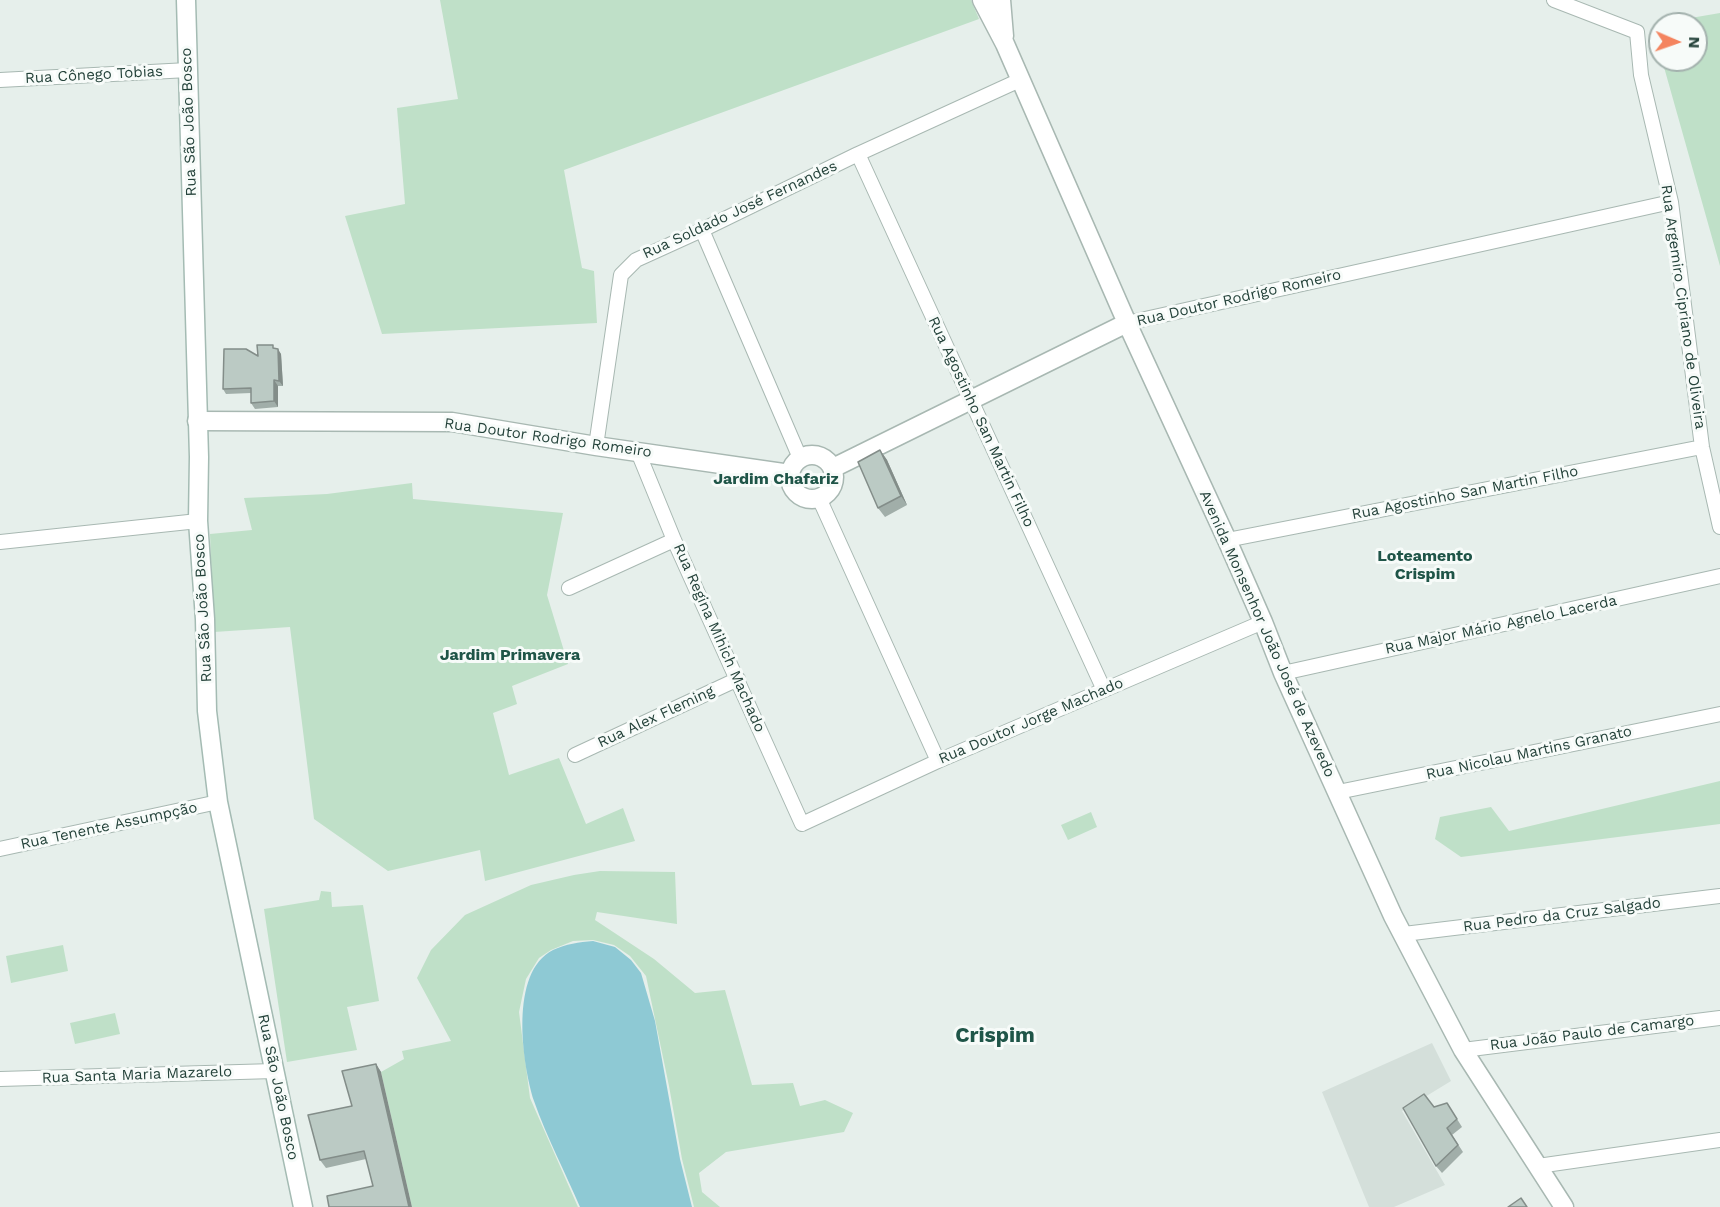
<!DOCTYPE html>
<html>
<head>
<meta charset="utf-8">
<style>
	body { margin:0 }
	#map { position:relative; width:1720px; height:1207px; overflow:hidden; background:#e6efeb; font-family:"Work Sans",sans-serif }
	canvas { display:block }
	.north { position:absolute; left:1648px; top:12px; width:60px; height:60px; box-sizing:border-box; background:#f7fbf9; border:2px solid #a3b1ad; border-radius:50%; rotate:92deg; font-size:16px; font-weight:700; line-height:24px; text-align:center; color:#24423a }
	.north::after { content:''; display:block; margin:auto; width:21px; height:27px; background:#f4845f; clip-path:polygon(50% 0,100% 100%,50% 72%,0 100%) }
</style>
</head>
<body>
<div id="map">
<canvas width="1720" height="1207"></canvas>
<div class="north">N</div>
</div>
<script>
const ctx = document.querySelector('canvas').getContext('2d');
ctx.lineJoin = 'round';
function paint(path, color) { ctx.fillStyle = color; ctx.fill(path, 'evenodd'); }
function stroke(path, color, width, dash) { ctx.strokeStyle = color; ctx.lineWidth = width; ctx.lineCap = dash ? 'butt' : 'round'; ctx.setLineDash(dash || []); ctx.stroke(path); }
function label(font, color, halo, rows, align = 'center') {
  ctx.font = font + ' "Work Sans",sans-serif'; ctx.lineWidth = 6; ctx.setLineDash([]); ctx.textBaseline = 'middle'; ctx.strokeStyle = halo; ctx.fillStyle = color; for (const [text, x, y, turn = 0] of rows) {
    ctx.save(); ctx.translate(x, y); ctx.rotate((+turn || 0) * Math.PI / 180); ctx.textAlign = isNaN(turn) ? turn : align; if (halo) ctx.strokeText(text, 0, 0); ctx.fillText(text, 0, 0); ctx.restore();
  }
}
paint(new Path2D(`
	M 1432,1043 L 1451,1081 L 1402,1111 L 1445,1185 L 1394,1207 L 1369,1207 L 1322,1092 Z`), '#d4dfda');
paint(new Path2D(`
	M 440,0 L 971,0 L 979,19 L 564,170 L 582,268 L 594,271 L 597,323 L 382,334 L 345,216 L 405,204 L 397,108 L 458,99 Z
	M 1720,13 L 1720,266 L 1662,60 L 1696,60 L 1696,24 L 1672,24 L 1679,20 Z
	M 412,483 L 413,499 L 563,513 L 547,595 L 568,664 L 512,686 L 517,704 L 493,713 L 509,775 L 559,758 L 586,824 L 623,808 L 635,841 L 485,881 L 480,850 L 388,871 L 314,819 L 290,627 L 214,632 L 210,534 L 252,530 L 244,498 L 327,494 Z
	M 1720,781 L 1720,824 L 1461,857 L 1435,839 L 1440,817 L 1491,807 L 1509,831 Z
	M 1091,812 L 1097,827 L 1068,840 L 1061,825 Z
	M 600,871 L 675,872 L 677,924 L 597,912 L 595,920 L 654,959 L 695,993 L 725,990 L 752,1085 L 793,1083 L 800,1106 L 825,1100 L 853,1113 L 844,1132 L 726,1152 L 699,1173 L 702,1192 L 720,1207 L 694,1207 L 682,1159 L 669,1086 L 646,976 L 630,956 L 614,945 L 593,940 L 573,941 L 551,950 L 539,958 L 526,979 L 519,1012 L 530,1098 L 578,1207 L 412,1207 L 381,1072 L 404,1059 L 402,1051 L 451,1041 L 417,978 L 431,950 L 465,915 L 531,885 L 574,875 Z
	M 321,891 L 331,892 L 332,907 L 363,905 L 379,1001 L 347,1007 L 357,1050 L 287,1062 L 264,909 L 319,900 Z
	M 63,945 L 68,971 L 11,983 L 6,956 Z
	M 115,1013 L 120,1034 L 75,1044 L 70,1023 Z`), '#bfe0c8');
paint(new Path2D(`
	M 593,941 L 615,947 L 631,960 L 641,973 L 655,1021 L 680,1159 L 692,1207 L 580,1207 C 565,1172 547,1138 534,1101 C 522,1063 509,972 553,950 C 566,944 579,942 593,941 Z`), '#8ec9d4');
const minor = new Path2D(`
	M 1554,0 L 1637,32 L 1641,75 L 1671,202 L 1702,447 L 1720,527
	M 0,80 L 188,70
	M 858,154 L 1104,690
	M 702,230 L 800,458
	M 1127,323 L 1671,202
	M 596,446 L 621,275 L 636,260 L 702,230 L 858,154 L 1020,80
	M 638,452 L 674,540 L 802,824 L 938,761 L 1263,622
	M 819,498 L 938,761
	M 1227,540 L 1702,447
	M 0,542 L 198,521
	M 569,588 L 674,540
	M 1283,673 L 1720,576
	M 575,755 L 738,679
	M 1338,792 L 1720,714
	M 0,849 L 218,802
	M 1404,934 L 1720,896
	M 1463,1050 L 1720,1018
	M 0,1079 L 274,1071
	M 1538,1166 L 1720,1140`);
const tertiary = new Path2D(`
	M 982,0 L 1005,44 L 1127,323 L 1227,540 L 1263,622 L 1283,673 L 1393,916 L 1463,1050 L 1564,1207
	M 1001,0 L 1004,36
	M 197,421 L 452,422 L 596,446 L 790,474
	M790 477a22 22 0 1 1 44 0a22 22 0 1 1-44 0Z
	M 833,468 L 1127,323`);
const secondary = new Path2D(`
	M 186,0 L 199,457 L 198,521 L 205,619 L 207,711 L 218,802 L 303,1207`);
stroke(minor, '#a8b8b2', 16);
stroke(tertiary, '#a8b8b2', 21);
stroke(secondary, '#a4bbb3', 21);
stroke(minor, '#fff', 14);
stroke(tertiary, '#fff', 18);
stroke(secondary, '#fff', 18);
paint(new Path2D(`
	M 275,348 L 281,354 L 283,386 L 278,386 L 278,407 L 255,409 L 251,403 L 251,393 L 226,394 L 223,389 L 258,356 Z
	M 880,450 L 887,460 L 907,505 L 885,517 L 878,508 Z
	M 376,1064 L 381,1072 L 373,1186 L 366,1159 L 326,1168 L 320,1160 Z
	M 1447,1103 L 1462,1127 L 1452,1135 L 1463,1152 L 1442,1173 L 1436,1166 L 1434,1107 Z`), '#a1aea9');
paint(new Path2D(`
	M 278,349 L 281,354 L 283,386 L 279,381 Z
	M 274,380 L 278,386 L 278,407 L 274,401 Z
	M 880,450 L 887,460 L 907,505 L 901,496 Z
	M 376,1064 L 381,1072 L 412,1207 L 409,1207 Z`), '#838d89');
const building = new Path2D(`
	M 257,345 L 273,345 L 273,348 L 278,349 L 279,381 L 274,380 L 274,401 L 251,403 L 251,388 L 223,389 L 224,349 L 246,349 L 258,356 Z
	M 880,450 L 901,496 L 878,508 L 858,462 Z
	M 376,1064 L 409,1207 L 329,1207 L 327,1196 L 373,1186 L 364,1151 L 320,1160 L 308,1115 L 352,1106 L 342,1071 Z
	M 1424,1094 L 1434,1107 L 1447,1103 L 1457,1119 L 1447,1128 L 1458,1145 L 1436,1166 L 1403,1108 Z
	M 1521,1198 L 1527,1207 L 1508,1207 Z`);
paint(building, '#bbcac4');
stroke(building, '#838d89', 1.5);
label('15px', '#24423a', '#f7fbf9', [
	["Rua Cônego Tobias",94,75,-3],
	["Rua São João Bosco",189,122,-92],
	["Rua Soldado José Fernandes",740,210,-25],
	["Rua Doutor Rodrigo Romeiro",1239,298,-13],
	["Rua Argemiro Cipriano de Oliveira",1683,307,82],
	["Rua Agostinho San Martin Filho",981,422,65],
	["Rua Doutor Rodrigo Romeiro",548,438,8],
	["Rua Agostinho San Martin Filho",1465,493,-11],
	["Rua São João Bosco",203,608,-93],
	["Rua Major Mário Agnelo Lacerda",1501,625,-12],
	["Avenida Monsenhor João José de Azevedo",1267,634,66],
	["Rua Regina Mihich Machado",719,638,66],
	["Rua Alex Fleming",656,717,-25],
	["Rua Doutor Jorge Machado",1031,721,-23],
	["Rua Nicolau Martins Granato",1529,753,-12],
	["Rua Tenente Assumpção",109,826,-12],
	["Rua Pedro da Cruz Salgado",1562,915,-7],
	["Rua João Paulo de Camargo",1592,1033,-7],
	["Rua Santa Maria Mazarelo",137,1075,-2],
	["Rua São João Bosco",278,1087,78]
]);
label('bold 16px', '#1f5548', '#f7fbf9', [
	["Jardim Chafariz",776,479],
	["Loteamento",1425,556],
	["Crispim",1425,574],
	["Jardim Primavera",510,655]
]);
label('bold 21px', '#1f5548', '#f7fbf9', [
	["Crispim",995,1036]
]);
</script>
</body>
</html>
